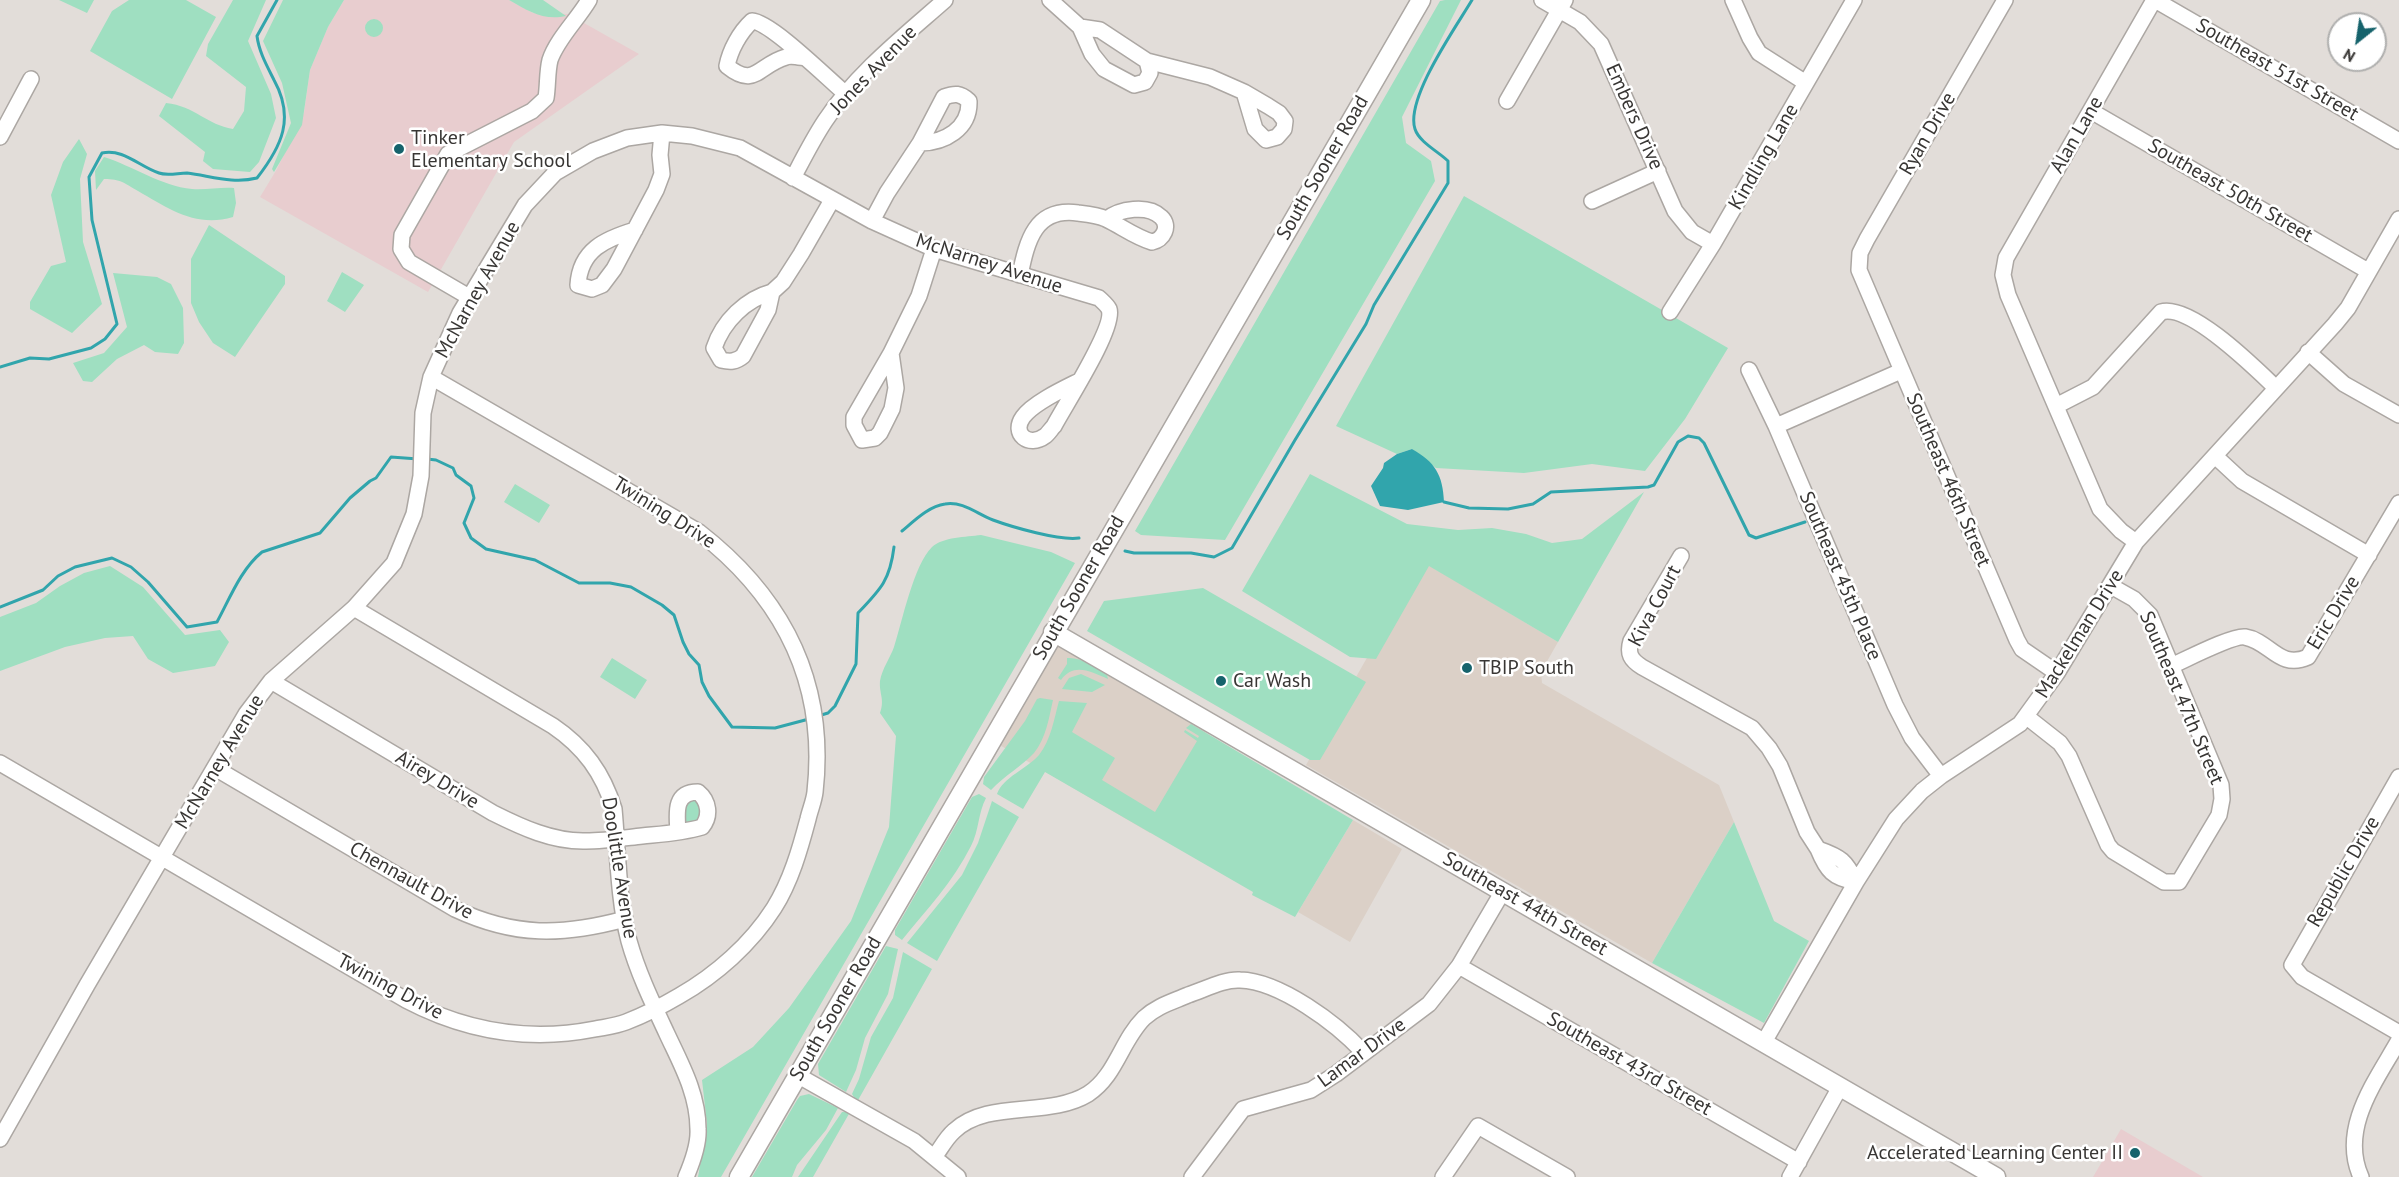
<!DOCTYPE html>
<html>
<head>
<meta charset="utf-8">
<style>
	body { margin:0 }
	#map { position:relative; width:2399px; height:1177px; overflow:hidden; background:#e2ddd9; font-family:"PT Sans",sans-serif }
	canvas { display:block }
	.north { position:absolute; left:2327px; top:12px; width:60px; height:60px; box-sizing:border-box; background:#fff; border:2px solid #afafae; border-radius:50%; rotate:210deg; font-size:16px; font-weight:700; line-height:24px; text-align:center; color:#383634 }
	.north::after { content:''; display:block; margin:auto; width:21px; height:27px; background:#16636c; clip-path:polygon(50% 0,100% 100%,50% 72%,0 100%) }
</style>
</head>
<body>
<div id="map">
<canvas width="2399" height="1177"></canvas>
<div class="north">N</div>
</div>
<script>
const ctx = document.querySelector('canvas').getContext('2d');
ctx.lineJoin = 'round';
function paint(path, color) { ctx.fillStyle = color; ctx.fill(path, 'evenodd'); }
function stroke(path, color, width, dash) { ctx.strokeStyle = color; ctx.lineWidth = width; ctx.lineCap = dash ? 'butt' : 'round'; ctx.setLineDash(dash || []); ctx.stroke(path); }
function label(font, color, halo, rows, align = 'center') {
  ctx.font = font + ' "PT Sans",sans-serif'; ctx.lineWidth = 5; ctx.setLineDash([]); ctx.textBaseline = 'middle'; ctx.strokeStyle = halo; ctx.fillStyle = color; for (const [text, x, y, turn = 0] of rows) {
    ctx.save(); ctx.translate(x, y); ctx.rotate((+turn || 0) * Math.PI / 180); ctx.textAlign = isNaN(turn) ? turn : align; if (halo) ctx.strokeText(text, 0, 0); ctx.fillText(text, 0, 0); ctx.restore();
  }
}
paint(new Path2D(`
	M 1422,561 L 1558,642 L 1541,672 L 1542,683 L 1719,785 L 1734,822 L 1652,963 L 1306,765 Z
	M 1053,632 L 1211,723 L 1150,833 L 991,740 Z
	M 1353,820 L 1402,849 L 1350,942 L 1298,912 Z`), '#dbd0c7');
paint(new Path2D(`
	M 344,0 L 509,0 L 533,13 L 568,14 L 639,54 L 514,142 L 428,292 L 260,197 L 277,169 L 304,113 L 310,70 L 328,27 Z
	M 2121,1129 L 2203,1177 L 2093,1177 Z`), '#e8cdcf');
paint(new Path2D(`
	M 59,0 L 94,0 L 87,13 Z
	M 129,0 L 186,0 L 216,17 L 172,99 L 90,51 L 112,11 Z
	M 233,0 L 266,0 L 248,41 L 271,94 L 276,118 L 259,162 L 250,172 L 213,169 L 203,161 L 205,152 L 159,116 L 166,103 C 195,106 207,125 233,129 L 244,111 L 246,87 L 206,56 L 208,44 Z
	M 283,0 L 344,0 L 328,27 L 310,70 L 302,125 L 274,172 L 272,169 L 291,123 L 282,83 L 263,41 Z
	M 509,0 L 543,0 L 566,16 C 544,21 528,11 509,0 Z
	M 1445,0 L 1461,0 L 1402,117 L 1406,143 L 1431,161 L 1435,181 L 1225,540 L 1141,535 L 1135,531 L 1440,1 Z
	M365 28a9 9 0 1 1 18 0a9 9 0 1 1-18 0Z
	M 79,139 L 87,154 L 80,179 L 83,242 L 102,304 L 72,333 L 30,309 L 30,302 L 51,266 L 66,262 L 51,195 L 63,162 Z
	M 104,157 C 133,166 161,186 192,189 C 206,190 221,187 234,188 L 236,203 L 233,217 C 196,228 169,209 138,191 C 124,183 121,179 104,179 L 96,190 L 95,171 Z
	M 1464,196 L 1728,348 L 1685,419 L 1645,471 L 1592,464 L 1524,473 L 1436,468 L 1412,449 L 1397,454 L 1336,426 Z
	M 209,225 L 285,276 L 285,284 L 235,357 L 213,343 L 199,322 L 191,303 L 191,259 Z
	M 342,272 L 364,285 L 345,312 L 327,301 Z
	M 113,273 L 157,277 L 171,284 L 183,308 L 184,343 L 178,354 L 155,352 L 144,345 L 117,359 L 92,382 L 83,381 L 73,363 L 104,353 L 127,327 Z
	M 1310,474 L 1407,524 L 1458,530 L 1492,528 L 1526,534 L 1552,543 L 1582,539 L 1644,492 L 1558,642 L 1429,566 L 1376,659 L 1350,657 L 1242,591 Z
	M 515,484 L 550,505 L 539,523 L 504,502 Z
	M 981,535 L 1051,552 L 1075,563 L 721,1177 L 698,1177 L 707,1124 L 702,1080 L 753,1047 L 789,1008 L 851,921 L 889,827 L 896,736 L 880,713 C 885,699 879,694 880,681 C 882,669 890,658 894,647 C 902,622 914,564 932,547 C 943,537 966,537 981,535 Z
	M 110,566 L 143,587 L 185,635 L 220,630 L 229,642 L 215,666 L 173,673 L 148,659 L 133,636 L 105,638 L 65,647 L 0,671 L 0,617 L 36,603 L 60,586 L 84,573 Z
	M 1203,588 L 1366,682 L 1320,760 L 1310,760 L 1087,631 L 1104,601 Z
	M 612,658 L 647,680 L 635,699 L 600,677 Z
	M 1067,658 C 1082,657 1094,667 1107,675 L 1108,679 C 1091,672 1074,662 1061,680 L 1058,678 L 1067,664 Z
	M 1081,674 L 1105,685 L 1092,692 L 1062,689 L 1069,678 Z
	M 1040,698 L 1053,700 C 1049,718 1046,738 1034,753 C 1022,766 1004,776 991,790 L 983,784 L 984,777 L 1025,721 L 1037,699 Z
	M 1059,701 L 1087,703 L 1072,732 L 1115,758 L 1102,780 L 1155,812 L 1197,741 L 1184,732 L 1185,730 L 1198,738 L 1199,736 L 1186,728 L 1191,724 L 1353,820 L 1295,917 L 1252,895 L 1253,892 L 1045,772 L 1023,809 L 997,794 C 1003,777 1027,769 1039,755 C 1051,740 1054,719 1059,701 Z
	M 979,794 L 986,798 C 978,813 979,831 971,846 C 953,882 927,909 902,940 L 895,935 L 895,930 L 972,797 Z
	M 695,799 L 699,801 L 701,813 L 699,820 L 686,824 L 683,819 L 684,801 Z
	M 992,801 L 1019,817 L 937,961 L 907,943 L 962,875 L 978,843 Z
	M 1734,822 L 1774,921 L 1809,941 L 1764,1023 L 1652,963 Z
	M 886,946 L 898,949 L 888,994 L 865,1038 L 856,1070 L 846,1092 L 819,1075 L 818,1064 Z
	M 903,952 L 932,969 L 857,1102 L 852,1094 L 859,1079 L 871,1037 L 893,998 Z
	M 809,1094 L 838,1108 L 826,1130 L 797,1165 L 792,1177 L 752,1177 L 797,1100 L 800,1096 Z
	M 842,1112 L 850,1112 L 813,1177 L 798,1177 Z`), '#9fdfc1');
paint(new Path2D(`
	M 1412,449 C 1435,462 1443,475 1444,502 L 1408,510 L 1380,506 L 1371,486 L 1383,468 L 1384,463 L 1397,454 Z`), '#31a5ac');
stroke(new Path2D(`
	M 0,367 L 30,358 L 49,359 L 91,348 L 105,339 L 117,324 L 92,220 L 89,177 L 102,153 C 123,148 140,167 159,173 C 167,176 178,173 187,173 C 211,176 233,184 257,178 C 282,146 295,118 274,80 C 267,66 259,52 257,36 L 277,0
	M 427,459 L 436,460 L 453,468 L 456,475 L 471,486 L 474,498 L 464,523 L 471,538 L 486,549 L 535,560 L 579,583 L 610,583 L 631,587 L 662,605 L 674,615 L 683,642 L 689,654 L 699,665 L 702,682 L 709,696 L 732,727 L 775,728 L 809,719
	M 1444,502 L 1469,508 L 1508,509 L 1533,504 L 1551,492 L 1648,487 L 1654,485 L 1678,442 L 1688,436 L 1699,438 L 1704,443 L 1749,535 L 1756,538 L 1805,522
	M 902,531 C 914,521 929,506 945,504 C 963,501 977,514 993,520 C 1012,527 1060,541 1079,538
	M 1125,551 L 1134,553 L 1191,553 L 1214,557 L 1232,548 L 1295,440 L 1366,324 L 1374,305 L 1448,183 L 1448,161 C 1439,152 1419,142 1415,129 C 1405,99 1456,27 1472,0
	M 0,607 L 43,590 L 58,576 L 75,567 L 112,558 L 131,567 L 148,582 L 187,627 L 217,622 C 230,598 241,569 262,552 L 320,533 L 350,498 L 370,481 L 376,478 L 391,457 L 418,459
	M 818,716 L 828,713 L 835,706 L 856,664 L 858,613 C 881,589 890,580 894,547`), '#31a5ac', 3);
const minor = new Path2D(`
	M 1050,0 L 1080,27 L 1092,54 L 1104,69 L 1134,85 L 1145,82 L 1150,73 L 1147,61 L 1210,77 L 1244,92 L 1268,106 L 1279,113 L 1285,121 L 1284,129 L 1277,137 L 1266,140 L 1255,129 L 1244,92
	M 1542,0 L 1580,22 L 1601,44 L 1675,211 L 1692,232 L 1713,244
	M 1733,0 L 1750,38 L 1759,53 L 1806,83
	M 2005,0 L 1867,239 L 1860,253 L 1859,270 L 2017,640 L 2022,649 L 2057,673
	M 2155,0 L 2399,141
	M 1080,27 L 1100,30 L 1147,61
	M 805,58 C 799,57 791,55 786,57 C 758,65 755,89 727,66 C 730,50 740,32 752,21 C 771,22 828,79 846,94
	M 1507,101 L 1565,0
	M 2091,111 L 2368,271
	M 0,137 L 31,79
	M 793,178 C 803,159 813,139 825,121 C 856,74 903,37 945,0
	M 1592,201 L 1658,171
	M 872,221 L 887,193 L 920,143 C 944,143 970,129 969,101 C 960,93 955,93 944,97 L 920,143
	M 635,230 C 605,239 580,250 578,285 L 592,289 L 602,285 L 614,269 L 656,190 L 662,174 L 660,155 L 662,133
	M 1020,275 C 1027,241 1035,207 1078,213 C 1087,214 1098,215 1106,219 C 1121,226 1135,237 1152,242 C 1163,240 1171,226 1161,217 C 1148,204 1119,209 1107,219
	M 772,292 C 746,299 723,321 714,348 L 721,360 C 730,362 736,362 743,356 L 768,310 L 772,292 L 783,282 L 801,254 L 832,200
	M 469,297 L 409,262 L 401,249 L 402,235 L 448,154 L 532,111 L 546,98 C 548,86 547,72 550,60 C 557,39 578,19 589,0
	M 1670,312 L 1713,244 L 1854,0
	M 2308,352 L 2344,384 L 2399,415
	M 891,353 L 854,417 L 854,425 L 862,440 L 875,438 L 880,433 L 892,409 L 896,388 L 891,353 L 919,296 L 934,249
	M 1749,370 L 1776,426 L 1895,705 L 1912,738 L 1941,776
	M 2056,406 L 2093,387 L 2161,312 C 2190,303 2255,368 2276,388
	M 1776,426 L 1901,371
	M 2215,456 L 2242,481 L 2369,555
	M 2136,542 L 2121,531 L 2100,509 L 2008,295 L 2003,275 L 2006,258 L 2154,0
	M 1681,556 L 1631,641 C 1627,654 1631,660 1642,667 L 1752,728 L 1769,748 L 1780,766 L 1807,832 L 1818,849
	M 354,608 L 553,726 C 584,747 603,773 614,809 C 618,852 618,899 629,941 C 638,973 653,1004 667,1034 C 681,1064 698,1094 698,1129 C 699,1144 692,1163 686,1177
	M 2171,666 C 2185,660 2233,635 2245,637 C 2270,641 2279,670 2308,657 L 2399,503
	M 271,681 L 493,813 C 521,827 553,842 586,841 C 604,841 624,838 642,836 C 662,834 682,833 702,827 C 711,816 709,801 698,792 C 673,792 677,814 678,832
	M 2027,717 L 2060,743 L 2069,756 L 2108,845 L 2113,851 L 2164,882 L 2179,882 L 2219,815 L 2222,799 L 2221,785 L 2150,615 L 2134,599 L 2111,586
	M 0,763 L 406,1000 C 465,1031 529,1042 595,1029 C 605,1027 616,1026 626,1022 C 644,1015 662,1006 679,996 C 716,975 751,944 774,908 C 791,881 800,849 808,819 C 810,810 814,801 815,792 C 827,684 784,598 699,532 L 431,377
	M 215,768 L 455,909 C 515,937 562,936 625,919
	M 2399,777 L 2292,965 L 2302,977 L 2399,1033
	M 1818,849 C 1841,857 1846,861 1856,882 C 1833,878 1827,871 1818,849 Z
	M 1459,966 L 1799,1162
	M 1764,1042 L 1856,882 L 1896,819 L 1922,791 L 1941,776 L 2020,724 L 2057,673 L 2136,542 L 2335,324 L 2348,308 L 2399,219
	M 797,1075 L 914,1141 L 958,1177
	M 0,1139 L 87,985 L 246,714 L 271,681 L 354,608 L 394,563 L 414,514 L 421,476 L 423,413 L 431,377 L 460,313 L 525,205 L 555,173 L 593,151 L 627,138 L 662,133 L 692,136 L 740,148 L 872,221 L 934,249 L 1099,298 C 1102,301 1107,305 1109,309 C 1116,327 1065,405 1054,426 C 1051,429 1048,434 1045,436 C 1029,448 1011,434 1023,417 C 1033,403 1063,389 1079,381
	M 935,1156 C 941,1148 946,1138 954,1131 C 988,1099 1049,1118 1088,1094 C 1116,1076 1121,1041 1144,1018 C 1157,1006 1172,1002 1188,995 C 1204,990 1223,979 1240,980 C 1280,981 1337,1024 1363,1052
	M 1192,1177 L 1243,1109 L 1311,1090 L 1336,1074 L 1429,1004 L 1459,966 L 1503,891
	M 1443,1177 L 1478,1126 L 1567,1177
	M 1790,1177 L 1840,1087
	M 2361,1177 C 2339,1128 2376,1081 2399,1040`);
const major = new Path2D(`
	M 1053,632 L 1996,1177
	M 739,1177 L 1421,0`);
stroke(minor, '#aca7a3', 18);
stroke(major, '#aca7a3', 21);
stroke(minor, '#fff', 15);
stroke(major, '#fff', 18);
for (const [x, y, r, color] of [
	[399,149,6,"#16636c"],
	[1467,668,6,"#16636c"],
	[1221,681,6,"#16636c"],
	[2135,1153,6,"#16636c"]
]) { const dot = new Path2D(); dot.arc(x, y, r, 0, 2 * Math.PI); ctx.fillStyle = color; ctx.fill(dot); stroke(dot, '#fff', 2); }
label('20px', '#383634', '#fff', [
	["Jones Avenue",874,70,-46],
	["Southeast 51st Street",2277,70,30],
	["Embers Drive",1634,117,66],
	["Ryan Drive",1928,134,-60],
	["Alan Lane",2077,135,-60],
	["Kindling Lane",1764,157,-60],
	["South Sooner Road",1323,168,-60],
	["Southeast 50th Street",2230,191,30],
	["McNarney Avenue",989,264,18],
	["McNarney Avenue",478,290,-61],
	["Southeast 46th Street",1948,480,67],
	["Twining Drive",664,513,32],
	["Southeast 45th Place",1840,576,67],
	["South Sooner Road",1079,588,-60],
	["Kiva Court",1655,606,-62],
	["Eric Drive",2334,613,-59],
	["Mackelman Drive",2080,634,-58],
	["Southeast 47th Street",2181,698,67],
	["McNarney Avenue",220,762,-59],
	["Airey Drive",437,780,31],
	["Doolittle Avenue",619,868,81],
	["Republic Drive",2344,872,-60],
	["Chennault Drive",411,881,29],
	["Southeast 44th Street",1525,904,30],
	["Twining Drive",390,987,28],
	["South Sooner Road",836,1009,-60],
	["Lamar Drive",1362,1053,-36],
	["Southeast 43rd Street",1629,1064,30]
]);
label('20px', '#383634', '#fff', [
	["Tinker",411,138],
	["Elementary School",411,161],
	["TBIP South",1479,668],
	["Car Wash",1233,681],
	["Accelerated Learning Center II",2123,1153,"right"]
], 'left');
</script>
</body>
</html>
